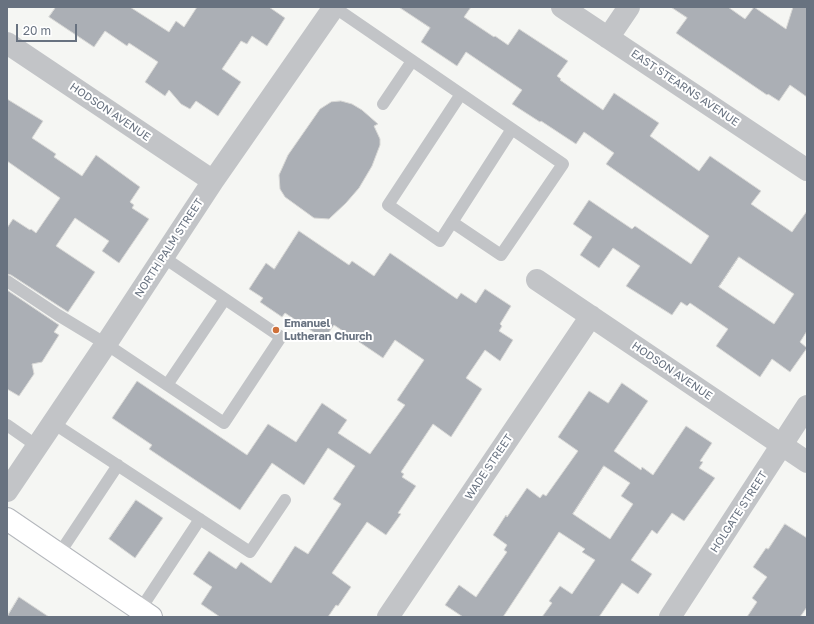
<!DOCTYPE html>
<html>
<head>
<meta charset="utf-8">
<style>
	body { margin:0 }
	#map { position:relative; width:814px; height:624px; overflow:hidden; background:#f5f6f3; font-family:"Golos Text",sans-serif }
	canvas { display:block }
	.frame { position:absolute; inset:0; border:8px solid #687280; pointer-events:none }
	.scale { position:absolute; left:16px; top:24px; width:61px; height:18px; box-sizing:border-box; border:2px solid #687280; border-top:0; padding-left:5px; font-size:12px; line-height:14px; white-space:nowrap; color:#687280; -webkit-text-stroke:3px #fff; paint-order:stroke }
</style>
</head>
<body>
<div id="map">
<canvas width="814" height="624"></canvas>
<div class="frame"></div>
<div class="scale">20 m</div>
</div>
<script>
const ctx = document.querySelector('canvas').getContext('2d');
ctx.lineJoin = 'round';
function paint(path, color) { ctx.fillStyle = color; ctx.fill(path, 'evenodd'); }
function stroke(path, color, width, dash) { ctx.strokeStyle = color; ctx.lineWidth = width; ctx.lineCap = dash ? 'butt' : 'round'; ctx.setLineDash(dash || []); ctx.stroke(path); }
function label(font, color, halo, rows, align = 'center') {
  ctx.font = font + ' "Golos Text",sans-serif'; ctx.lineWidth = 4; ctx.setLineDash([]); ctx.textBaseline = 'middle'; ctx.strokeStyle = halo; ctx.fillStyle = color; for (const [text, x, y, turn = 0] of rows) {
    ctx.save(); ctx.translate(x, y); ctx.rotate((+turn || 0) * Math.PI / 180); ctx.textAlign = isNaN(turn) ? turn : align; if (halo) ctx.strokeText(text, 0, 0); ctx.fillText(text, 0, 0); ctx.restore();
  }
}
const building = new Path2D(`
	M 56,7 L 130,7 L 169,32 L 176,21 L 184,27 L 197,7 L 269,7 L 285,18 L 267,46 L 252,36 L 247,44 L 241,41 L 222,69 L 241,82 L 218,116 L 196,101 L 190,109 L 181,104 L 169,90 L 165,96 L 145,82 L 158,62 L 129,43 L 127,46 L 105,31 L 94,47 L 49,17 Z
	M 399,7 L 471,7 L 464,17 L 494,37 L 495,36 L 508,45 L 519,29 L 568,61 L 557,76 L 561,79 L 560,80 L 603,110 L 614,93 L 659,123 L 650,136 L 699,171 L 710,156 L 761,191 L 751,204 L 792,232 L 807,211 L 807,331 L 800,342 L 807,348 L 790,372 L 772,359 L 760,377 L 716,346 L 728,329 L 690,303 L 687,306 L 681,302 L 672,315 L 626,286 L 640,266 L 613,248 L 599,268 L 580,255 L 592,237 L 573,224 L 589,200 L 632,229 L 635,226 L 691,264 L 709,236 L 606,164 L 614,153 L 584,132 L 576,144 L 541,121 L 540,122 L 512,104 L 522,90 L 466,52 L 457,66 L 421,42 L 430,28 ZM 739,257 L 794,294 L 774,324 L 719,287 Z
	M 671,7 L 728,7 L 745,19 L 754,7 L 786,29 L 793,7 L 807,7 L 807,97 L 790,85 L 779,101 L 768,94 L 767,95 L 676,33 L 687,18 Z
	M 7,99 L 43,121 L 32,138 L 56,154 L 54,157 L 82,176 L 96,155 L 140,187 L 130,202 L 134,205 L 132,208 L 149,219 L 119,263 L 102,251 L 109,241 L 75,218 L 56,246 L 95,272 L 68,312 L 11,275 L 7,274 L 7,228 L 13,219 L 30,230 L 31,229 L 36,233 L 60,198 L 7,161 Z
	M 341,101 L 352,104 L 362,110 L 378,124 L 374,126 L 380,139 L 380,145 L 372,166 L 359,188 L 346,203 L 329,219 L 314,218 L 285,197 L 280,189 L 279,175 L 288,155 L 320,109 L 331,102 Z
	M 299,231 L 349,265 L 352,261 L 374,276 L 390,253 L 457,299 L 461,293 L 476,303 L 485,289 L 511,306 L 500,324 L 502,326 L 499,331 L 513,340 L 500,361 L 485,350 L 466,378 L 482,389 L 451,437 L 433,424 L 401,472 L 404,474 L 402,477 L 416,486 L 398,513 L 401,514 L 386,535 L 367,522 L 332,573 L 351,587 L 338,606 L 336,605 L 328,617 L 220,617 L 201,604 L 212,587 L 193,574 L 209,551 L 236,569 L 241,562 L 271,583 L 295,546 L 308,554 L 341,504 L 333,499 L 355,466 L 328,448 L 304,485 L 272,463 L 240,510 L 149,449 L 152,445 L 112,418 L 137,381 L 247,455 L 268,424 L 296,442 L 322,403 L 347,420 L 338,433 L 370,454 L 405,405 L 397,400 L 424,360 L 395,340 L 383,358 L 334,325 L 324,339 L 285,313 L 282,317 L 260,302 L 263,298 L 249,289 L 266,263 L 274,269 Z
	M 7,290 L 59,325 L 54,332 L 59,335 L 42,362 L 32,364 L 34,374 L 19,396 L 7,389 Z
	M 622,383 L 648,401 L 614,451 L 641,470 L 642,467 L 653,475 L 686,426 L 712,443 L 700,461 L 703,462 L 699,468 L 715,478 L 684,521 L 672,513 L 657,534 L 652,530 L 631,560 L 652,574 L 638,594 L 622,583 L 599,617 L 542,617 L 552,603 L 549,601 L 560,586 L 572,594 L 595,560 L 582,552 L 585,549 L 559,532 L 503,617 L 463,617 L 445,605 L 459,585 L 476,597 L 507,552 L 504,550 L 507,545 L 493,535 L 506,515 L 507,517 L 527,488 L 540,498 L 543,494 L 546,496 L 578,451 L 558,437 L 589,391 L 608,403 ZM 604,466 L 630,483 L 621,496 L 633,504 L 610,539 L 573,514 Z
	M 136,500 L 163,518 L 135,558 L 109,539 Z
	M 785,524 L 807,538 L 807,607 L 800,617 L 747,617 L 757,602 L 752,598 L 767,577 L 753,567 L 766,548 L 768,549 Z
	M 19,597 L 49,617 L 7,617 Z`);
paint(building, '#abafb5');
stroke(building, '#d7d7d5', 1);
const secondary = new Path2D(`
	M 7,519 L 151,617`);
stroke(secondary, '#b4b7bc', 24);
stroke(new Path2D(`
	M 334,7 L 563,164 L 501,255 L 452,222
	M 461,94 L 388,205 L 440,241 L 512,129
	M 383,104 L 412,61
	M 7,281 L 58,315 L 106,344 L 224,423 L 281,337 L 163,257
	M 167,385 L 225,299
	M 53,423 L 250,552 L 285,500
	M 7,425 L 37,446
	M 59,554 L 118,465
	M 140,610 L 200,519`), '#c2c4c7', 12);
stroke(new Path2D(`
	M 562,7 L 807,170
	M 608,38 L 629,7
	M 7,43 L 213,181
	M 537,280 L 807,462
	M 7,491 L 106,344 L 213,181 L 334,7
	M 388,617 L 591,316
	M 670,617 L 807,406`), '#c2c4c7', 22);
stroke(secondary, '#fff', 22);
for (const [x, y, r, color] of [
	[276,330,4,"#cf713a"]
]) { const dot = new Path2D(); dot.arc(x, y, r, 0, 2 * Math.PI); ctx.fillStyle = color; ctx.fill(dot); stroke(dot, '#fff', 1.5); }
label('11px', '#687280', '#fff', [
	["EAST STEARNS AVENUE",685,88,34],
	["HODSON AVENUE",110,112,34],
	["NORTH PALM STREET",169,248,-57],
	["HODSON AVENUE",672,371,34],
	["WADE STREET",489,467,-56],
	["HOLGATE STREET",739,512,-57]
]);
label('bold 11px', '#687280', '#fff', [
	["Emanuel",284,324],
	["Lutheran Church",284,337]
], 'left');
</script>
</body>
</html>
